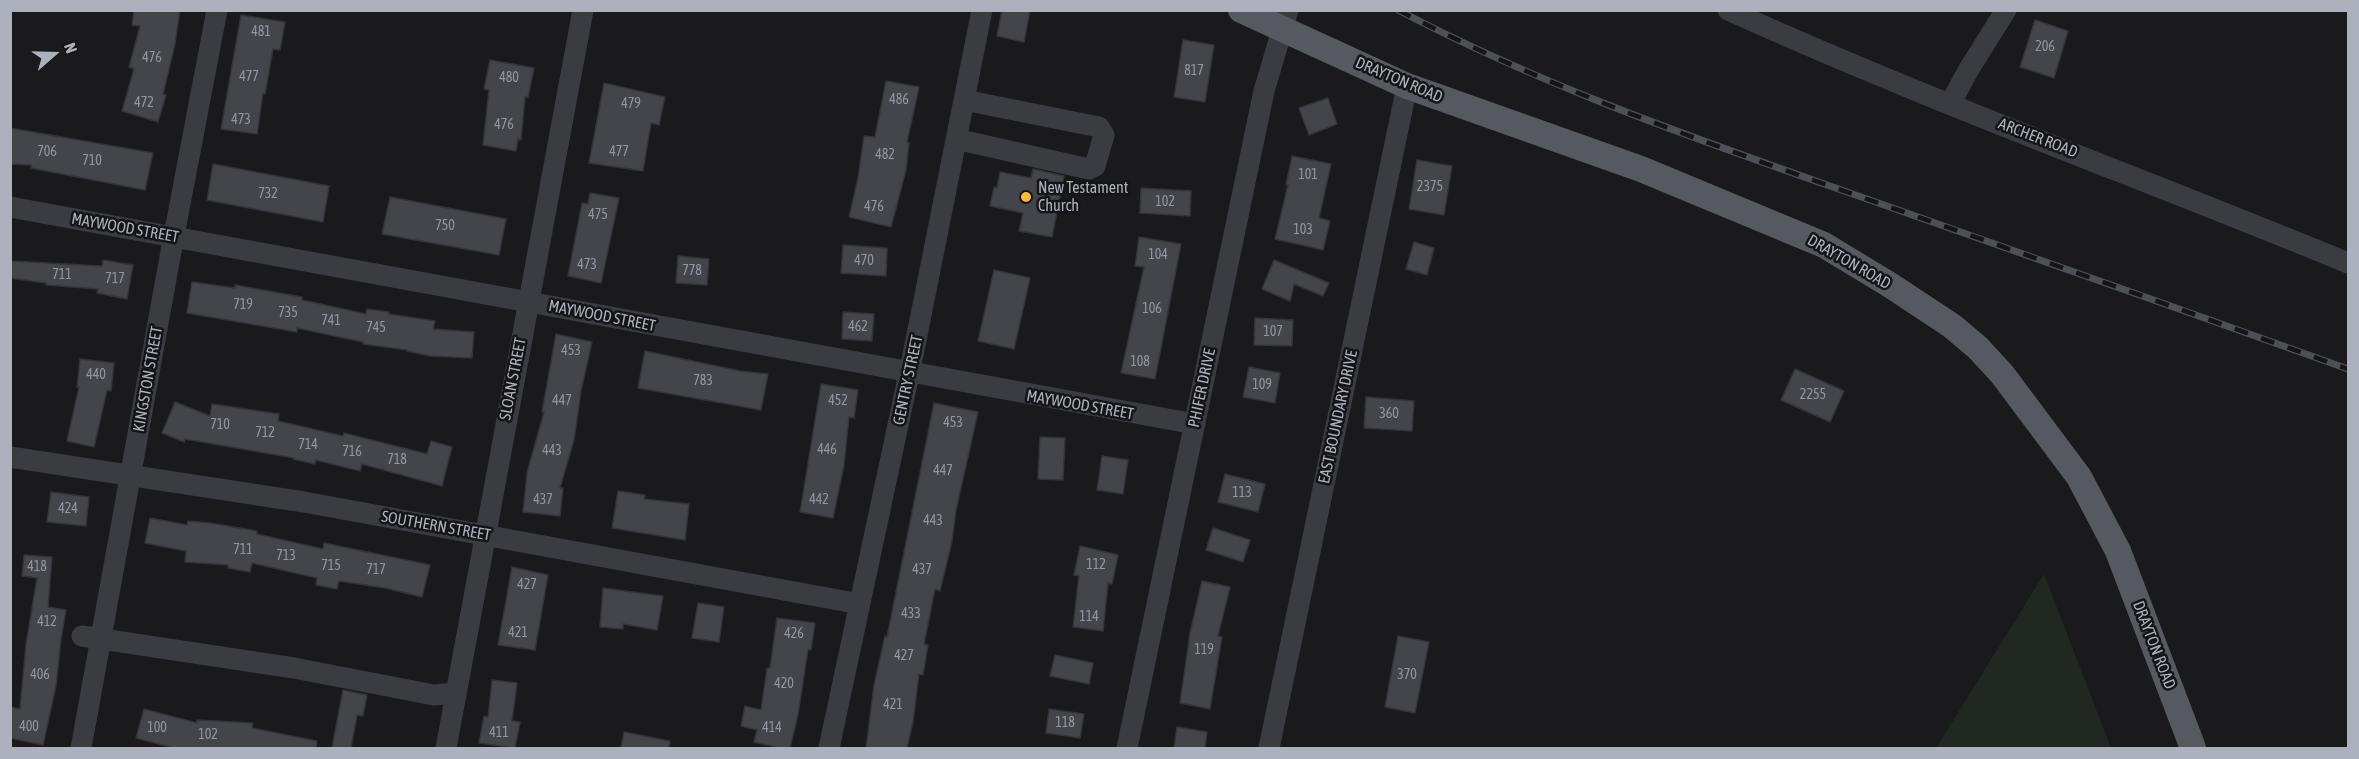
<!DOCTYPE html>
<html>
<head>
<meta charset="utf-8">
<style>
	body { margin:0 }
	#map { position:relative; width:2359px; height:759px; overflow:hidden; background:#1a1a1d; font-family:"Asap Condensed",sans-serif }
	canvas { display:block }
	.frame { position:absolute; inset:0; border:12px solid #adb1bd; pointer-events:none }
	.north { position:absolute; left:24px; top:24px; width:60px; height:60px; -webkit-text-stroke:4px #151518; paint-order:stroke; rotate:70deg; font-size:16px; font-weight:700; line-height:24px; text-align:center; color:#adb1bd }
	.north::after { content:''; display:block; margin:auto; width:21px; height:27px; background:#adb1bd; clip-path:polygon(50% 0,100% 100%,50% 72%,0 100%) }
</style>
</head>
<body>
<div id="map">
<canvas width="2359" height="759"></canvas>
<div class="frame"></div>
<div class="north">N</div>
</div>
<script>
const ctx = document.querySelector('canvas').getContext('2d');
ctx.lineJoin = 'round';
function paint(path, color) { ctx.fillStyle = color; ctx.fill(path, 'evenodd'); }
function stroke(path, color, width, dash) { ctx.strokeStyle = color; ctx.lineWidth = width; ctx.lineCap = dash ? 'butt' : 'round'; ctx.setLineDash(dash || []); ctx.stroke(path); }
function label(font, color, halo, rows, align = 'center') {
  ctx.font = font + ' "Asap Condensed",sans-serif'; ctx.lineWidth = 5; ctx.setLineDash([]); ctx.textBaseline = 'middle'; ctx.strokeStyle = halo; ctx.fillStyle = color; for (const [text, x, y, turn = 0] of rows) {
    ctx.save(); ctx.translate(x, y); ctx.rotate((+turn || 0) * Math.PI / 180); ctx.textAlign = isNaN(turn) ? turn : align; if (halo) ctx.strokeText(text, 0, 0); ctx.fillText(text, 0, 0); ctx.restore();
  }
}
paint(new Path2D(`
	M 2044,574 L 2111,748 L 1936,748 Z`), '#202821');
const building = new Path2D(`
	M 134,10 L 180,10 L 175,44 L 163,94 L 166,95 L 158,122 L 122,111 L 134,69 L 129,67 L 140,26 L 132,25 Z
	M 1002,10 L 1030,10 L 1024,42 L 997,36 Z
	M 241,15 L 285,22 L 280,50 L 273,49 L 265,94 L 263,93 L 257,134 L 221,129 Z
	M 2035,20 L 2068,31 L 2054,78 L 2020,67 Z
	M 1183,40 L 1214,45 L 1205,102 L 1174,97 Z
	M 490,60 L 534,68 L 528,97 L 525,97 L 521,140 L 518,139 L 516,151 L 483,145 L 489,90 L 484,89 Z
	M 886,81 L 919,87 L 907,142 L 909,143 L 906,170 L 891,227 L 849,217 L 858,178 L 864,136 L 875,137 Z
	M 604,83 L 665,97 L 659,125 L 651,123 L 643,171 L 589,163 Z
	M 1328,98 L 1337,124 L 1309,135 L 1299,108 Z
	M 10,128 L 153,153 L 145,190 L 31,168 L 31,165 L 10,164 Z
	M 1292,156 L 1331,164 L 1319,218 L 1330,221 L 1323,250 L 1275,239 L 1288,185 L 1286,185 Z
	M 1417,160 L 1452,166 L 1444,215 L 1409,209 Z
	M 213,164 L 329,186 L 323,222 L 207,200 Z
	M 1033,169 L 1064,176 L 1052,237 L 1019,231 L 1023,213 L 990,206 L 994,187 L 997,188 L 1000,172 L 1031,178 Z
	M 1141,188 L 1191,191 L 1190,216 L 1140,213 Z
	M 590,193 L 619,198 L 601,283 L 568,276 L 582,203 L 588,204 Z
	M 390,197 L 506,219 L 499,255 L 382,234 Z
	M 1139,237 L 1181,244 L 1155,379 L 1121,373 L 1144,267 L 1135,266 Z
	M 1414,242 L 1434,248 L 1427,275 L 1406,269 Z
	M 843,245 L 887,248 L 886,276 L 841,273 Z
	M 678,256 L 709,259 L 707,285 L 676,283 Z
	M 103,260 L 133,265 L 127,299 L 97,293 L 98,289 L 46,285 L 46,283 L 10,278 L 10,261 L 102,266 Z
	M 1274,260 L 1329,283 L 1323,296 L 1294,284 L 1290,301 L 1262,289 Z
	M 994,270 L 1030,278 L 1014,349 L 978,341 Z
	M 192,282 L 235,288 L 235,285 L 302,297 L 302,300 L 366,314 L 367,309 L 389,312 L 389,314 L 435,321 L 433,329 L 474,332 L 472,358 L 430,356 L 407,351 L 407,350 L 363,344 L 363,342 L 297,328 L 297,332 L 187,313 Z
	M 843,312 L 874,314 L 872,341 L 842,339 Z
	M 1255,318 L 1293,320 L 1292,346 L 1254,345 Z
	M 556,334 L 592,342 L 581,391 L 574,440 L 560,488 L 563,488 L 560,516 L 523,512 L 527,473 L 544,412 L 542,412 Z
	M 645,351 L 740,371 L 768,374 L 761,410 L 638,388 Z
	M 80,359 L 114,363 L 111,391 L 107,390 L 94,447 L 67,441 L 79,387 L 77,387 Z
	M 1249,367 L 1280,373 L 1275,403 L 1243,397 Z
	M 1795,369 L 1844,391 L 1830,422 L 1781,400 Z
	M 821,384 L 858,390 L 854,418 L 849,417 L 844,465 L 833,518 L 800,512 Z
	M 1366,397 L 1414,401 L 1412,431 L 1364,428 Z
	M 175,402 L 210,416 L 212,404 L 279,414 L 278,421 L 343,436 L 344,433 L 427,454 L 431,441 L 452,447 L 442,486 L 362,464 L 360,471 L 316,460 L 315,464 L 293,459 L 294,458 L 185,439 L 184,442 L 162,433 Z
	M 934,403 L 978,412 L 956,510 L 952,541 L 940,591 L 935,589 L 924,644 L 928,645 L 923,675 L 919,674 L 913,722 L 907,748 L 866,748 L 874,685 L 885,636 L 887,637 Z
	M 1040,437 L 1065,438 L 1063,480 L 1038,479 Z
	M 1102,456 L 1128,460 L 1123,494 L 1097,490 Z
	M 1225,474 L 1265,484 L 1258,512 L 1218,502 Z
	M 618,491 L 645,495 L 644,499 L 689,504 L 685,540 L 612,528 Z
	M 51,492 L 89,497 L 86,526 L 47,522 Z
	M 150,518 L 187,525 L 188,521 L 210,523 L 257,531 L 257,534 L 323,549 L 324,543 L 430,565 L 422,597 L 385,588 L 339,581 L 337,589 L 316,585 L 317,578 L 252,563 L 250,572 L 228,568 L 228,565 L 185,562 L 186,551 L 145,543 Z
	M 1213,528 L 1250,540 L 1243,562 L 1206,550 Z
	M 1080,546 L 1118,555 L 1112,584 L 1108,583 L 1103,631 L 1073,627 L 1079,576 L 1074,575 Z
	M 24,555 L 52,557 L 48,607 L 66,610 L 61,639 L 56,686 L 43,745 L 10,738 L 10,707 L 20,709 L 26,644 L 37,578 L 22,576 Z
	M 512,567 L 548,575 L 535,650 L 498,645 Z
	M 1202,581 L 1230,587 L 1218,636 L 1222,637 L 1210,709 L 1180,703 L 1190,633 Z
	M 603,588 L 663,596 L 657,630 L 623,624 L 623,629 L 600,627 Z
	M 698,603 L 724,607 L 719,642 L 692,638 Z
	M 777,618 L 815,623 L 811,650 L 808,650 L 798,715 L 790,748 L 780,748 L 754,742 L 757,730 L 741,726 L 745,706 L 761,710 L 767,668 L 770,668 Z
	M 1398,636 L 1429,642 L 1415,713 L 1385,707 Z
	M 1055,655 L 1093,663 L 1089,684 L 1050,676 Z
	M 492,680 L 517,683 L 512,721 L 520,722 L 515,748 L 479,743 L 484,716 L 488,717 Z
	M 343,690 L 367,695 L 363,716 L 357,715 L 351,748 L 332,748 Z
	M 144,709 L 197,723 L 197,720 L 253,723 L 252,728 L 317,741 L 316,748 L 174,748 L 136,738 Z
	M 1049,709 L 1084,714 L 1080,738 L 1046,733 Z
	M 1177,727 L 1207,732 L 1205,748 L 1174,748 Z
	M 624,732 L 670,741 L 669,748 L 621,748 Z`);
paint(building, '#44454a');
stroke(building, '#343439', 1.5);
stroke(new Path2D(`
	M 1728,10 C 1931,102 2142,178 2348,263
	M 1950,104 L 1969,69 L 2006,10
	M 956,139 L 1089,169 L 1095,166 L 1104,135 L 1099,127 L 964,100
	M 10,207 L 1195,424
	M 10,457 L 304,502 L 860,604
	M 82,636 L 294,668 L 434,695 L 455,693
	M 81,748 L 172,246 L 217,10
	M 446,748 L 583,10
	M 829,748 L 913,355 L 982,10
	M 1127,748 L 1264,91 L 1288,10
	M 1269,748 L 1407,86`), '#3b3c42', 21);
stroke(new Path2D(`
	M 1241,10 L 1407,86 L 1641,169 L 1824,245 L 1890,285 L 1952,326 L 1978,348 L 2002,374 L 2079,477 L 2118,551 L 2193,748`), '#575961', 26);
const rail = new Path2D(`
	M 1398,10 C 1548,89 1708,143 1867,199 C 2027,255 2188,312 2348,369`);
stroke(rail, '#4e5057', 7);
stroke(rail, '#151518', 4.5, [14]);
for (const [x, y, r, color] of [
	[1026,197,6,"#f9bb37"]
]) { const dot = new Path2D(); dot.arc(x, y, r, 0, 2 * Math.PI); ctx.fillStyle = color; ctx.fill(dot); stroke(dot, '#151518', 2); }
label('14px', '#9396a0', null, [
	["481",261,32],
	["206",2045,47],
	["476",152,58],
	["817",1194,71],
	["477",249,77],
	["480",509,78],
	["486",899,100],
	["472",144,103],
	["479",631,104],
	["473",241,120],
	["476",504,125],
	["706",47,152],
	["477",619,152],
	["482",885,155],
	["710",92,161],
	["101",1308,175],
	["2375",1430,187],
	["732",268,194],
	["102",1165,202],
	["476",874,207],
	["475",598,215],
	["750",445,226],
	["103",1303,230],
	["104",1158,255],
	["470",864,261],
	["473",587,265],
	["778",692,271],
	["711",62,275],
	["717",115,279],
	["719",243,305],
	["106",1152,309],
	["735",288,313],
	["741",331,321],
	["462",858,327],
	["745",376,328],
	["107",1273,332],
	["453",571,351],
	["108",1140,362],
	["440",96,375],
	["783",703,381],
	["109",1262,385],
	["2255",1813,395],
	["447",562,401],
	["452",838,401],
	["360",1389,414],
	["453",953,423],
	["710",220,425],
	["712",265,433],
	["714",308,445],
	["446",827,450],
	["443",552,451],
	["716",352,452],
	["718",397,460],
	["447",943,471],
	["113",1242,493],
	["437",543,500],
	["442",819,500],
	["424",68,509],
	["443",933,521],
	["711",243,550],
	["713",286,556],
	["112",1096,565],
	["715",331,566],
	["418",37,567],
	["717",376,570],
	["437",922,570],
	["427",527,585],
	["433",911,614],
	["114",1089,617],
	["412",47,622],
	["421",518,633],
	["426",794,634],
	["119",1204,650],
	["427",904,656],
	["406",40,675],
	["370",1407,675],
	["420",784,684],
	["421",893,705],
	["118",1065,723],
	["400",29,727],
	["100",157,728],
	["414",772,728],
	["411",499,733],
	["102",208,735]
]);
label('16px', '#adb1bd', '#151518', [
	["DRAYTON ROAD",1399,80,23],
	["ARCHER ROAD",2038,138,21],
	["MAYWOOD STREET",125,228,10],
	["DRAYTON ROAD",1849,262,30],
	["MAYWOOD STREET",602,316,11],
	["KINGSTON STREET",148,379,-80],
	["SLOAN STREET",513,379,-79],
	["GENTRY STREET",908,380,-78],
	["PHIFER DRIVE",1202,388,-78],
	["MAYWOOD STREET",1080,405,10],
	["EAST BOUNDARY DRIVE",1338,417,-78],
	["SOUTHERN STREET",436,526,10],
	["DRAYTON ROAD",2154,645,69]
]);
label('16px', '#adb1bd', '#151518', [
	["New Testament",1038,188],
	["Church",1038,206]
], 'left');
</script>
</body>
</html>
